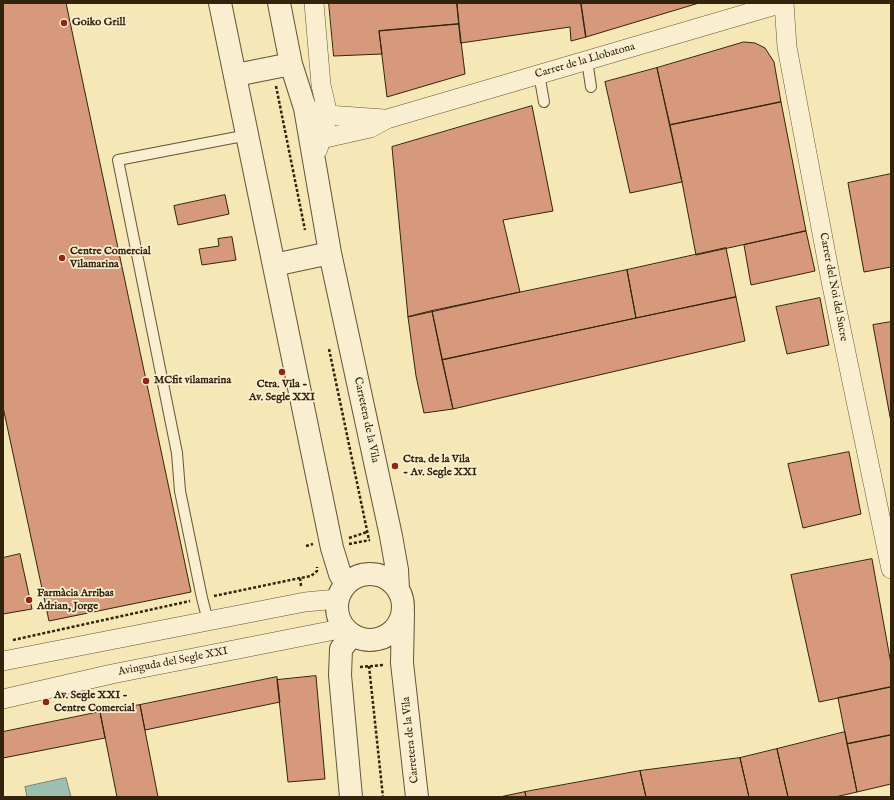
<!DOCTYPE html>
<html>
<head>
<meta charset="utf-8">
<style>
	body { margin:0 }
	#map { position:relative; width:894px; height:800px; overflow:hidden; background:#f6e7b6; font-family:"IM FELL English",serif }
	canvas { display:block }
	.frame { position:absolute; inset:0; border:4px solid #33230d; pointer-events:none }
</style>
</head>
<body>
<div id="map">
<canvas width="894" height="800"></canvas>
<div class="frame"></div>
</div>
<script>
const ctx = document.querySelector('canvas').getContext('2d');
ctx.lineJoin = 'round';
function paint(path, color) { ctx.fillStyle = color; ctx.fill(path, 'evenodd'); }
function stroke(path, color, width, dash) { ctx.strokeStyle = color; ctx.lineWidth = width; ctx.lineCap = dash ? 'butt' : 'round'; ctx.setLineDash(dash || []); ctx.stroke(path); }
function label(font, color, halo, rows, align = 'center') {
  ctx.font = font + ' "IM FELL English",serif'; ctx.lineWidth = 3.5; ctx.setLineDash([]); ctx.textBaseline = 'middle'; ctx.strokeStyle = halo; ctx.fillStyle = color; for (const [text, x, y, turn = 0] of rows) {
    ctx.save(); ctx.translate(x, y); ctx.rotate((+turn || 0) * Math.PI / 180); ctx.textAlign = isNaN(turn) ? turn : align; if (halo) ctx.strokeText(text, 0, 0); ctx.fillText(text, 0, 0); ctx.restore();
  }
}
const water = new Path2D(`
	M 66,778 L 71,797 L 27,797 L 25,787 Z`);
paint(water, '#9dbfb1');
stroke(water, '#73816f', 1);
const building = new Path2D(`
	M 3,3 L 66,3 L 191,592 L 49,621 L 3,407 Z
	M 329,3 L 457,3 L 459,24 L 379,31 L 382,54 L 334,56 Z
	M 457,3 L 581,3 L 586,37 L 571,41 L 570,27 L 461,43 Z
	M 581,3 L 699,3 L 586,37 Z
	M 459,24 L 465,74 L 387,97 L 379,31 Z
	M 744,42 L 755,43 L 765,48 L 774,62 L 781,102 L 670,125 L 657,68 Z
	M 657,68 L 682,182 L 630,193 L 605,82 Z
	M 781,102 L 806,231 L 696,255 L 682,182 L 670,125 Z
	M 532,106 L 553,211 L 503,220 L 520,292 L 408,317 L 392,147 Z
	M 891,174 L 891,267 L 864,272 L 848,183 Z
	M 225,195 L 229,214 L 178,225 L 174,206 Z
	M 806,231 L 815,271 L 751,285 L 744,245 Z
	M 232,237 L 236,260 L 202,265 L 199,249 L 219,246 L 218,239 Z
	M 726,248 L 736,297 L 636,318 L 627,270 Z
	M 627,270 L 636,318 L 442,360 L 432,311 Z
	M 736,297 L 745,341 L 453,409 L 442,360 Z
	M 820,298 L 829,345 L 787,354 L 776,307 Z
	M 432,311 L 453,409 L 424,413 L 416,376 L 408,317 Z
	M 891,322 L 891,422 L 873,325 Z
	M 849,452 L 861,514 L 803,528 L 788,464 Z
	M 20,554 L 32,609 L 3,614 L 3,558 Z
	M 872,559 L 891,664 L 891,687 L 819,702 L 791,575 Z
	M 316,676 L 325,779 L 288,782 L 277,680 Z
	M 277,677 L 280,702 L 145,730 L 140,705 Z
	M 891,687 L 891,735 L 847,744 L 838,698 Z
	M 140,705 L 158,797 L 117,797 L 100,712 Z
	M 100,712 L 105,738 L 3,758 L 3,732 Z
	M 845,732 L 857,792 L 835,797 L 788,797 L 777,749 Z
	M 891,735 L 891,784 L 857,792 L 847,744 Z
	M 777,749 L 788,797 L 749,797 L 740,758 Z
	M 740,758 L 749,797 L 646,797 L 640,771 Z
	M 640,771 L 646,797 L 526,797 L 525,792 Z
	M 525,792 L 526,797 L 500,797 Z`);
paint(building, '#d6997b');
stroke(building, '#33230d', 1);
const service = new Path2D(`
	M 587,60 L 591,87
	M 539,74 L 544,102
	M 208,621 L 202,598 L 180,491 L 177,453 L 118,160 L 248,135`);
const minor = new Path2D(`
	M 314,3 L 321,85 L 328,115 L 318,149
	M 784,3 L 787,47 L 831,281 L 891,569
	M 316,111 L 328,115 L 384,119
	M 321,139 L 370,128 L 387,119 L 783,3
	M 3,661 L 305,602 L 337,599
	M 3,699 L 112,674 L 345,628`);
const tertiary = new Path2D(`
	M 220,3 L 332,548 L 340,574 L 346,584
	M 279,3 L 291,64 L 305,108 L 330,253 L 391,536 L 397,570 L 398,589
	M 236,75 L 291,64
	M 274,265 L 330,253
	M337 607a33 33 0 1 1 66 0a33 33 0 1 1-66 0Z
	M 403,612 L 402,663 L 417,797
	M 351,797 L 340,675 L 341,649 L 352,635`);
stroke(service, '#645437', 12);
stroke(minor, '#645437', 20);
stroke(tertiary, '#645437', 24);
stroke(new Path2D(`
	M 276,86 L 305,230
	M 329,349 L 369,540
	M 349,538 L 367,532
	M 349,544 L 370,540
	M 306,546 L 313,544
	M 301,586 L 300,578 L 311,576 L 317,571 L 317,567
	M 214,596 L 300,578
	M 13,640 L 190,601
	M 369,666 L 383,797
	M 360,667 L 384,665`), '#33230d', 2.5, [3, 2]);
stroke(service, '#f9efd0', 10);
stroke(minor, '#f9efd0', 19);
stroke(tertiary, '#f9efd0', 22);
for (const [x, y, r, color] of [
	[64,23,4,"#8f2418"],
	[62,258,4,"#8f2418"],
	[282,372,4,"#8f2418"],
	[146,381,4,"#8f2418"],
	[395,466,4,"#8f2418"],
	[29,600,4,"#8f2418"],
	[46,702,4,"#8f2418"]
]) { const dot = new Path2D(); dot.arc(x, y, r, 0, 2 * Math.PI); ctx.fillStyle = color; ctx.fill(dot); stroke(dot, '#f9efd0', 1.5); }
label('bold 11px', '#33230d', '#f9efd0', [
	["Goiko Grill",72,23],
	["Centre Comercial",70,252],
	["Vilamarina",70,265],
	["MCfit vilamarina",154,381],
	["Ctra. Vila -",282,385,"center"],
	["Av. Segle XXI",282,398,"center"],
	["Ctra. de la Vila",403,460],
	["- Av. Segle XXI",403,473],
	["Farmàcia Arribas",37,594],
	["Adrian, Jorge",37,607],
	["Av. Segle XXI -",54,696],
	["Centre Comercial",54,709]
], 'left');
label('11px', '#33230d', '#f9efd0', [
	["Carrer de la Llobatona",585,61,-16],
	["Carrer del Noi del Sucre",833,287,79],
	["Carretera de la Vila",366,420,78],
	["Avinguda del Segle XXI",173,662,-11],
	["Carretera de la Vila",411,740,-96]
]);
</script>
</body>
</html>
